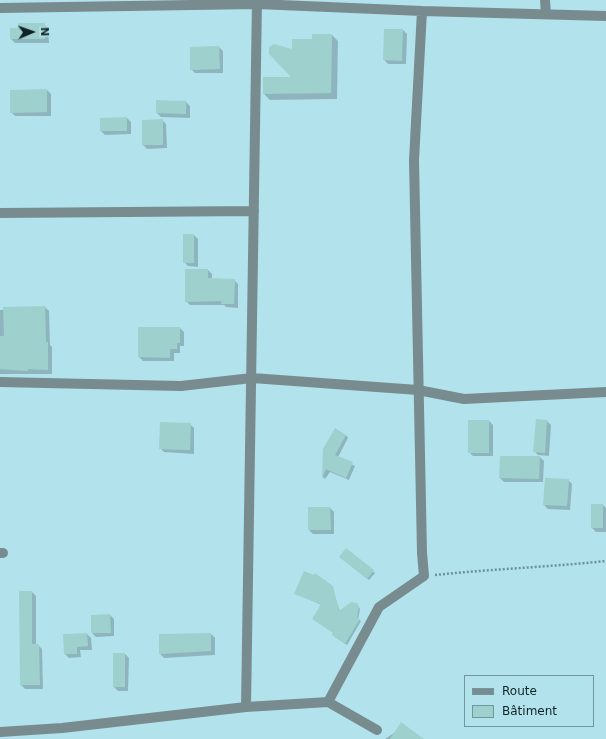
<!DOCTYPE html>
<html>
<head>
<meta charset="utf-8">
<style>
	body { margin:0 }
	#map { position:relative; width:606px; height:739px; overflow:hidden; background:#b2e3ed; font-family:"DejaVu Sans",sans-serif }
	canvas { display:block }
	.legend { position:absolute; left:464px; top:675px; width:130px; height:52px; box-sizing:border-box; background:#b2e3ed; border:1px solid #71969d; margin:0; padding:5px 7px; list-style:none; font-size:12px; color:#0f2326 }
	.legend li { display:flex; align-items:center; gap:8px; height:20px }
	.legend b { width:20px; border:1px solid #71969d }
	.north { position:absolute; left:12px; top:12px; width:40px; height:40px; -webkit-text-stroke:3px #b2e3ed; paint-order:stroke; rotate:88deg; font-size:11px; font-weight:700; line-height:16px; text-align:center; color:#0f2326 }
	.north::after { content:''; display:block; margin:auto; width:14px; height:18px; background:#0f2326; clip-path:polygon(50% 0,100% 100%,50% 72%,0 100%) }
</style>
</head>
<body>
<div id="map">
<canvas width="606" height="739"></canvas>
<ul class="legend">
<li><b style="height:5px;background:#788c90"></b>Route</li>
<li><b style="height:11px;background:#9ed0cd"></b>Bâtiment</li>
</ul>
<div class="north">N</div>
</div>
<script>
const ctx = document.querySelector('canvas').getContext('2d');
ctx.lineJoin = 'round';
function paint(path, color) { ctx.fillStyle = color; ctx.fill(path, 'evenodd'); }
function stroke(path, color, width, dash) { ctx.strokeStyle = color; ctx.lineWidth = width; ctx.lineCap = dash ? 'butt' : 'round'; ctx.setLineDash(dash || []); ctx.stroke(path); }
paint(new Path2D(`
	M 44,24 L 48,28 L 49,43 L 15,43 L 11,39 L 19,29 Z
	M 403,30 L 407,34 L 406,64 L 388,64 L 384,60 Z
	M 332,35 L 338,41 L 337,99 L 270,100 L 264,94 L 294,78 L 313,40 Z
	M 219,47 L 223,51 L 223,73 L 195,73 L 191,69 Z
	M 47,90 L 51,94 L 51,116 L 15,116 L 11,112 Z
	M 186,102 L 190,106 L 190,118 L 161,117 L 157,113 Z
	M 127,118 L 131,122 L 131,134 L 105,135 L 101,131 Z
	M 162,120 L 166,124 L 167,148 L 147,149 L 143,145 Z
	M 184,235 L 194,235 L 198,239 L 198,267 L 188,266 L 184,262 Z
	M 208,270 L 212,274 L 212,279 L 234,280 L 238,284 L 238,308 L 226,307 L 224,305 L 190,305 L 186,301 Z
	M 45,307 L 49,311 L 50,345 L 52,347 L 52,374 L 0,374 L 0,310 Z
	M 180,328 L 184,332 L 184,346 L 180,346 L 180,353 L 174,353 L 174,361 L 143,361 L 139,357 Z
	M 489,421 L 493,425 L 493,456 L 473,456 L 469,452 Z
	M 547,421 L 551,425 L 549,456 L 538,455 L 534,451 Z
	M 190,424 L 194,428 L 194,454 L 164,452 L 160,448 Z
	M 346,435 L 348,438 L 338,457 L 355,466 L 349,480 L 330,472 L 325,479 L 323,477 L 324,449 Z
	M 540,457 L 544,461 L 543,482 L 504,482 L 500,478 Z
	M 568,480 L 572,484 L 570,510 L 548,509 L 544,505 Z
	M 592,505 L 603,505 L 606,508 L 606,532 L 596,532 L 592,528 Z
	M 309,508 L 330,508 L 334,512 L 334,534 L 313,534 L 309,530 Z
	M 346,549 L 375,573 L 369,580 L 342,558 Z
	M 332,587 L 340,612 L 357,604 L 360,609 L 358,619 L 361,621 L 347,645 L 335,637 L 334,633 L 313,619 L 322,605 L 296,594 Z
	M 20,592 L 32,592 L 36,596 L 36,645 L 38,645 L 42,649 L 43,689 L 25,689 L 21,685 Z
	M 110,615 L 114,619 L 114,636 L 96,637 L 92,633 Z
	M 87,634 L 91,638 L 92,650 L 80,650 L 81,657 L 69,658 L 65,654 Z
	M 211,634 L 215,638 L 215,655 L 164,658 L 160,654 Z
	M 125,654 L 129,658 L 128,691 L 118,691 L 114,687 Z
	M 397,731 L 414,739 L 385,739 Z`), '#0003');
paint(new Path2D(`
	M 18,23 L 45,23 L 45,39 L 10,39 L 10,28 L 18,28 Z
	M 384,29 L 403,29 L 402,61 L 383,60 Z
	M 312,34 L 332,34 L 331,93 L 263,94 L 263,77 L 291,77 L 269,54 L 269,47 L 274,44 L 292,49 L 292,39 L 312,39 Z
	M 219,46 L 220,69 L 190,70 L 190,47 Z
	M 47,89 L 47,112 L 10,113 L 10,90 Z
	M 156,100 L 186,101 L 186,114 L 156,113 Z
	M 127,117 L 127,131 L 100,131 L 100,118 Z
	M 163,119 L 163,145 L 142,145 L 142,120 Z
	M 183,234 L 194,234 L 194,263 L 183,263 Z
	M 185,269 L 208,269 L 208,278 L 235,279 L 234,304 L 221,304 L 222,301 L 185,302 Z
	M 45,306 L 46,342 L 48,342 L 48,370 L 28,369 L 28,371 L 0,369 L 0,336 L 4,336 L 3,307 Z
	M 138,327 L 180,327 L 180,343 L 177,343 L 177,349 L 170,349 L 170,358 L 138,357 Z
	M 536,419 L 547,420 L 545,453 L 533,452 Z
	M 468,420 L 489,420 L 489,453 L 468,453 Z
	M 160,422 L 191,423 L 190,450 L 159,449 Z
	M 335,428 L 346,435 L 335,455 L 353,462 L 346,478 L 326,469 L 322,478 L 323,449 Z
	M 500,456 L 540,456 L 539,479 L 499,478 Z
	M 545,478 L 569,479 L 567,506 L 543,505 Z
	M 591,504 L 603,504 L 603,528 L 591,528 Z
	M 308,507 L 330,507 L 331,530 L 308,530 Z
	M 346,548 L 374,570 L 367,579 L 339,557 Z
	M 304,571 L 314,575 L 315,573 L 333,586 L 339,611 L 351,602 L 357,603 L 359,607 L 357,617 L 360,619 L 345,644 L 332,635 L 333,633 L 312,619 L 321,604 L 294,594 Z
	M 19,591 L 32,591 L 32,644 L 39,644 L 40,685 L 20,685 Z
	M 110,614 L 111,633 L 91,633 L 91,615 Z
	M 87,633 L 88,646 L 77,647 L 77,654 L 64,654 L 63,634 Z
	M 211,633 L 211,651 L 159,654 L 159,634 Z
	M 113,653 L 125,653 L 125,687 L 113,687 Z
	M 401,722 L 424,739 L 390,739 Z`), '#9ed0cd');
stroke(new Path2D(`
	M 435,575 C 492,569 549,567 606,561`), '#6d9199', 2.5, [2, 2]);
stroke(new Path2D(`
	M 545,0 L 546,14
	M 0,8 L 257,4 L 422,11 L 606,16
	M 0,213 L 254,211
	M 0,382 L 181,386 L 252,378 L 418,390 L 464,399 L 606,392
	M 0,553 L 3,553
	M 328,702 L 377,730
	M 246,707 L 257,0
	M 0,732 L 62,728 L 246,707 L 328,702 L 379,607 L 424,576 L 422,553 L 414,160 L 422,11`), '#788c90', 10);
</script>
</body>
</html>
